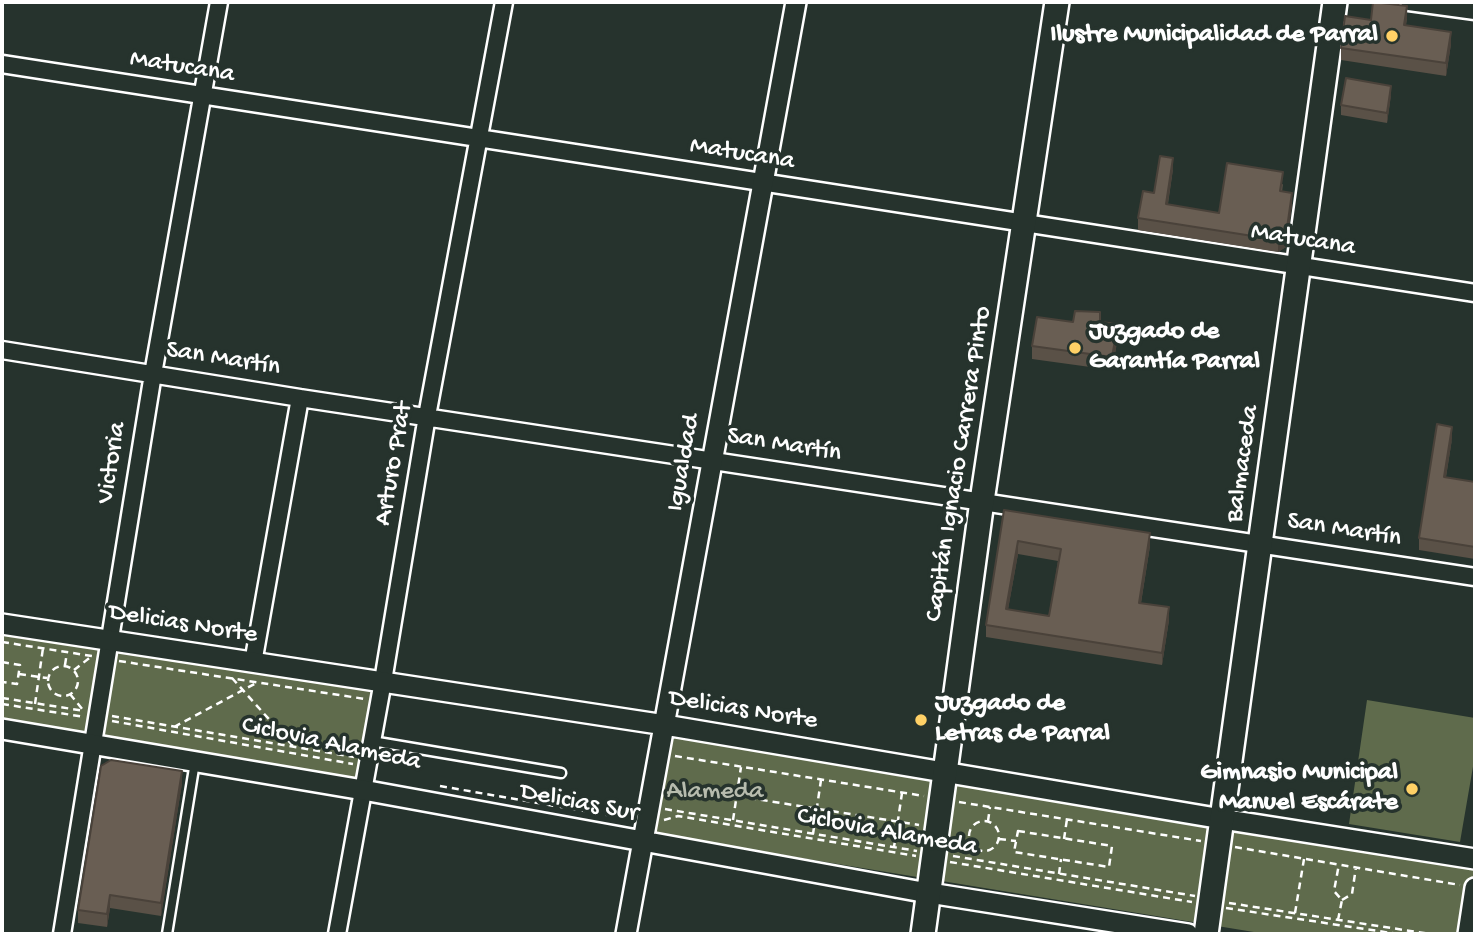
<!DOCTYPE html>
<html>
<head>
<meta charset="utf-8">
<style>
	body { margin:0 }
	#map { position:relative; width:1477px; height:936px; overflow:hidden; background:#26332d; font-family:"Gochi Hand",sans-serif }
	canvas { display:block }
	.frame { position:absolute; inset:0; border:4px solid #fff; pointer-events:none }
</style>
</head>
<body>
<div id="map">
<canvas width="1477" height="936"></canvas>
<div class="frame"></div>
</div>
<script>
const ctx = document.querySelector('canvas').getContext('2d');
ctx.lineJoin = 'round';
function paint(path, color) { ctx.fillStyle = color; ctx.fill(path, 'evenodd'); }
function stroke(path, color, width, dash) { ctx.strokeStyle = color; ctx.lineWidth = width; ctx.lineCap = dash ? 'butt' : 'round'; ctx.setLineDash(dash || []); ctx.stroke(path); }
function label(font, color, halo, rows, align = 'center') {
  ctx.font = font + ' "Gochi Hand",sans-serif'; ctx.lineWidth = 7; ctx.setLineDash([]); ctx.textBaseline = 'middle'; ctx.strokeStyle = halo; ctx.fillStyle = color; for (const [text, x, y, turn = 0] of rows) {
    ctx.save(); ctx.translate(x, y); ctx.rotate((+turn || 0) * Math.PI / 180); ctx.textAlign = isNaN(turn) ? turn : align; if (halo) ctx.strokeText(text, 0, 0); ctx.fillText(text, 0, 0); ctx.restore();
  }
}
paint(new Path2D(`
	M 2,632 L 375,690 L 358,779 L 2,718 Z
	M 1367,700 L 1475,718 L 1475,755 L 1460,842 L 1349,824 Z
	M 673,736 L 1475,870 L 1475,934 L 1266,934 L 654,834 Z`), '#5f6b4c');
const service = new Path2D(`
	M 372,741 L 561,773
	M 167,934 L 195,762`);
const minor = new Path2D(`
	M 1409,2 L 1475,11
	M 2,64 L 1475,293
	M 2,350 L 300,398 L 1475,577
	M 253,663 L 300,398
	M 62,934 L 153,374 L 219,2
	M 337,934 L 383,681 L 427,416 L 504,2`);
const tertiary = new Path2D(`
	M 2,624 L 665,725 L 1222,819 L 1475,859
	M 2,729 L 363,790 L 917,891 L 1188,934
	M 626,934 L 796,2
	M 1468,934 L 1475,888`);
const secondary = new Path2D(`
	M 923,934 L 982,501 L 1057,2
	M 1206,934 L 1335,2`);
stroke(service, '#fff', 13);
stroke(minor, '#fff', 21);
stroke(tertiary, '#fff', 24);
stroke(secondary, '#fff', 28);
stroke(new Path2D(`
	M 2,642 L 92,656
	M 119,661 L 365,699
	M 2,662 L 20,665 L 17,684 L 2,682
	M 65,665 L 67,652
	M48 681a15 15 0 1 1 30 0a15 15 0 1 1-30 0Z
	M 74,670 L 92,656
	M 19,674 L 47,678
	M 232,678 L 293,746
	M 70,694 L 83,710
	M 2,698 L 85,711
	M 2,704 L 85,717
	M 35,704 L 43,648
	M 112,716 L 354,757
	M 112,721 L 353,764
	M 174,727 L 258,682
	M 675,756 L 924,796
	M 440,786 L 630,819
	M 737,796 L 919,825
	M 959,802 L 1201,841
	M 665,809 L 917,851
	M 664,820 L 678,816 L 916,856
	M 733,820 L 741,767
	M 988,821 L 990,807
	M969 836a15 15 0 1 1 30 0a15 15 0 1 1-30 0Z
	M 1018,831 L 1112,846 L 1109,867 L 1014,852 Z
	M 813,834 L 821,780
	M 999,839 L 1016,841
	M 1064,839 L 1067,819
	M 894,847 L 902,793
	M 1235,847 L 1460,885
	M 953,856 L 1195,896
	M 950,862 L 1192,902
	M 1059,874 L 1061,859
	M 1342,900 L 1352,894 L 1356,867
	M 1229,903 L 1430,934
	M 1226,908 L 1398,934
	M 1295,913 L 1304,859
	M 1338,920 L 1342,900 L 1334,891 L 1339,864`), '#fff', 2.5, [7, 5]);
stroke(service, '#26332d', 8);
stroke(minor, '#26332d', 16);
stroke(tertiary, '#26332d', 19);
stroke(secondary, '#26332d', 23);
paint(new Path2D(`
	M 1407,18 L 1406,25 L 1451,44 L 1446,76 L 1341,60 L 1341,48 L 1371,20 Z
	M 1391,95 L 1387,123 L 1341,115 L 1341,105 Z
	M 1173,169 L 1168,204 L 1219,213 L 1283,184 L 1282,192 L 1292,205 L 1286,247 L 1278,252 L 1138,230 L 1138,218 L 1154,193 Z
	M 1073,322 L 1100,322 L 1118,337 L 1112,370 L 1032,359 L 1032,346 Z
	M 1452,439 L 1446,477 L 1475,482 L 1475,559 L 1419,550 L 1419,538 Z
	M 1004,510 L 1150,546 L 1141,603 L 1169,620 L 1162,665 L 986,637 L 986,625 ZM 1018,554 L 1058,561 L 1049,616 L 1008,609 Z
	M 182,783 L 161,916 L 110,908 L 107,927 L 78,923 L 78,910 Z`), '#5a5147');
paint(new Path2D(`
	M 1407,6 L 1407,18 L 1404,37 L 1404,25 Z
	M 1451,32 L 1451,44 L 1446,76 L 1446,63 Z
	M 1391,86 L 1391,95 L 1387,123 L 1387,113 Z
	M 1173,158 L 1173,169 L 1166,215 L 1166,204 Z
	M 1292,193 L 1292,205 L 1286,247 L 1278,252 L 1278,240 Z
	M 1118,324 L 1118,337 L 1112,370 L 1112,357 Z
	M 1452,427 L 1452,439 L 1444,489 L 1444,477 Z
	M 1150,533 L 1150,546 L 1139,615 L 1139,603 Z
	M 1018,541 L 1018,554 L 1006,621 L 1006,609 Z
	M 1169,607 L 1169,620 L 1162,665 L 1162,653 Z
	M 182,771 L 182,783 L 161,916 L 161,903 Z
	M 110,895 L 110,908 L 107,927 L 107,914 Z`), '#4a423a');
const building = new Path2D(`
	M 1373,2 L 1407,6 L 1404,25 L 1451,32 L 1446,63 L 1341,48 L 1345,16 L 1371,20 Z
	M 1346,78 L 1391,86 L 1387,113 L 1341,105 Z
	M 1160,156 L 1173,158 L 1166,204 L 1219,213 L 1227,163 L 1283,172 L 1280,191 L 1292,193 L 1286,235 L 1278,240 L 1138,218 L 1143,191 L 1154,193 Z
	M 1075,311 L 1100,312 L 1100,322 L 1118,324 L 1112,357 L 1032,346 L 1037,317 L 1073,322 Z
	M 1437,424 L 1452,427 L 1444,477 L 1475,482 L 1475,547 L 1419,538 Z
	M 1004,510 L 1150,533 L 1139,603 L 1169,607 L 1162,653 L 986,625 ZM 1018,541 L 1061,549 L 1049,616 L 1006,609 Z
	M 111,760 L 182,771 L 161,903 L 110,895 L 107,914 L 78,910 L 101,766 Z`);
paint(building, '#695e53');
stroke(building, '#4a423a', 2);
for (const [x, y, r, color] of [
	[1392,36,7,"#ffd166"],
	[1075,348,7,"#ffd166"],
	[921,720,7,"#ffd166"],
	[1412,789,7,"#ffd166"]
]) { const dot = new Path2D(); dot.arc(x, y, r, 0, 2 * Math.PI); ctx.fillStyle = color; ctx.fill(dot); stroke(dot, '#26332d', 2.5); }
label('bold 26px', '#fff', '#26332d', [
	["Ilustre Municipalidad de Parral",1378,36],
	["Juzgado de",1089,333,"left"],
	["Garantía Parral",1089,363,"left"],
	["Juzgado de",935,705,"left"],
	["Letras de Parral",935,735,"left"],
	["Gimnasio Municipal",1398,774],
	["Manuel Escárate",1398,804]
], 'right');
label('26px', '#fff', '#26332d', [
	["Matucana",182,68,9],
	["Matucana",742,155,9],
	["Matucana",1303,241,9],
	["San Martín",223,360,9],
	["San Martín",784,446,9],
	["Victoria",113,463,-81],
	["Igualdad",685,463,-80],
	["Arturo Prat",395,464,-80],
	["Capitán Ignacio Carrera Pinto",960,464,-81],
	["Balmaceda",1244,464,-82],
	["San Martín",1344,531,9],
	["Delicias Norte",183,625,9],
	["Delicias Norte",743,711,9],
	["Ciclovia Alameda",331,745,12],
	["Delicias Sur",579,804,11],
	["Ciclovia Alameda",887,833,10]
]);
label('26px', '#b7bcae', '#26332d', [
	["Alameda",715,793]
]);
</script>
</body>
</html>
